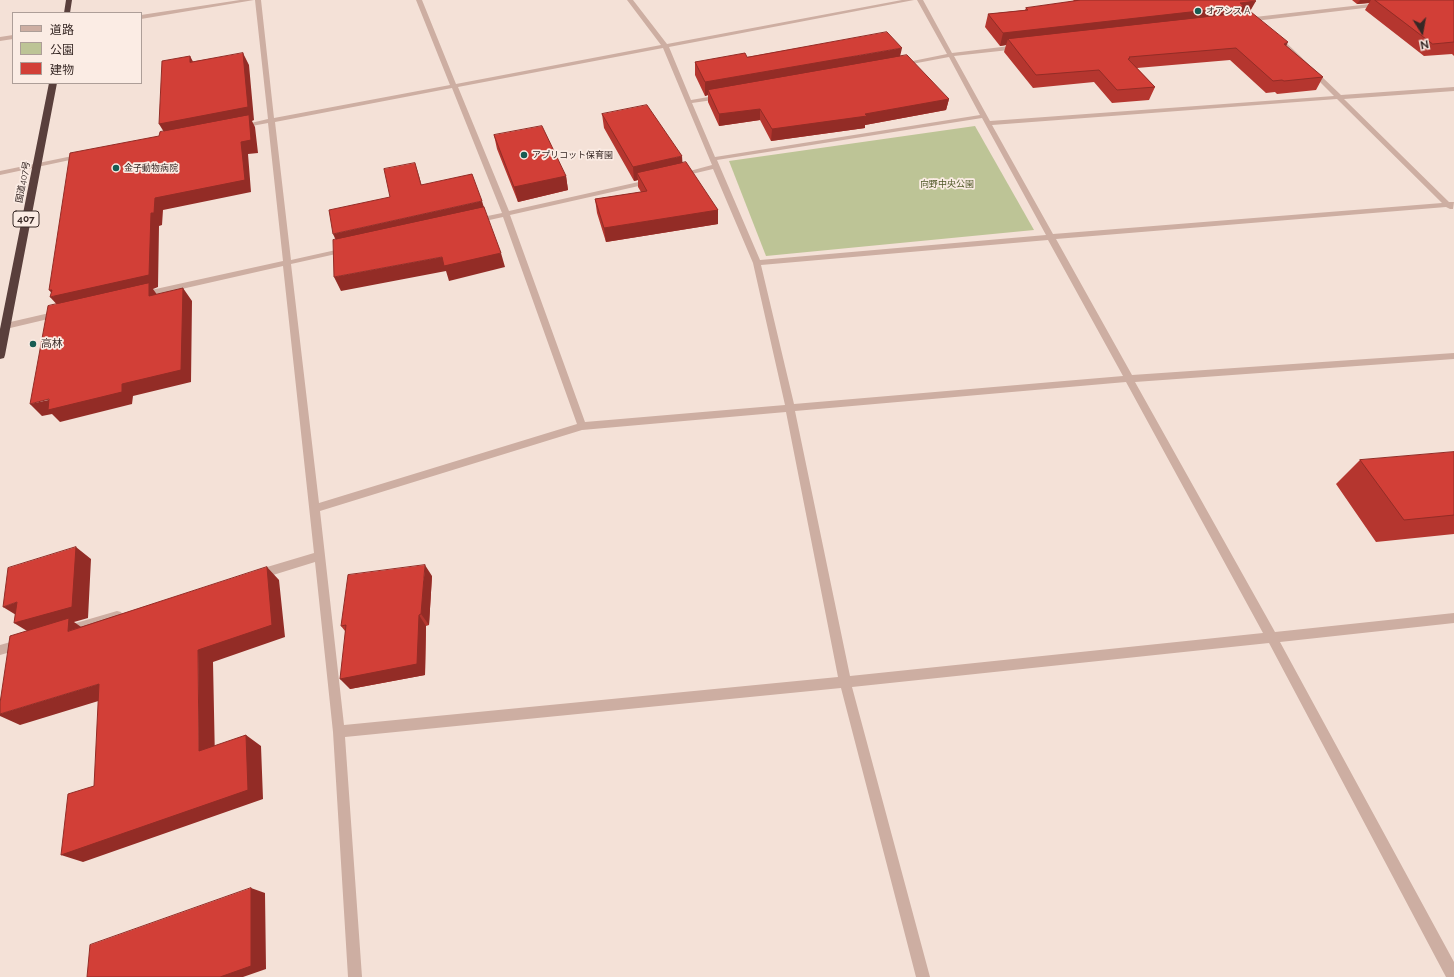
<!DOCTYPE html>
<html>
<head>
<meta charset="utf-8">
<style>
	body { margin:0 }
	#map { position:relative; width:1454px; height:977px; overflow:hidden; background:#f4e1d7; font-family:Raleway,"Noto Sans JP",sans-serif }
	canvas { display:block }
	.legend { position:absolute; left:12px; top:12px; width:130px; height:72px; box-sizing:border-box; background:#fbece4; border:1px solid #ad9e98; margin:0; padding:5px 7px; list-style:none; font-size:12px; color:#372825 }
	.legend li { display:flex; align-items:center; gap:8px; height:20px }
	.legend b { width:20px; border:1px solid #ad9e98 }
	.north { position:absolute; left:1402px; top:12px; width:40px; height:40px; -webkit-text-stroke:3px #fbece4; paint-order:stroke; rotate:169deg; font-size:11px; font-weight:700; line-height:16px; text-align:center; color:#372825 }
	.north::after { content:''; display:block; margin:auto; width:14px; height:18px; background:#372825; clip-path:polygon(50% 0,100% 100%,50% 72%,0 100%) }
</style>
</head>
<body>
<div id="map">
<canvas width="1454" height="977"></canvas>
<ul class="legend">
<li><b style="height:5px;background:#cdaea2"></b>道路</li>
<li><b style="height:11px;background:#bdc496"></b>公園</li>
<li><b style="height:11px;background:#d23f37"></b>建物</li>
</ul>
<div class="north">N</div>
</div>
<script>
const ctx = document.querySelector('canvas').getContext('2d');
ctx.lineJoin = 'round';
function paint(path, color) { ctx.fillStyle = color; ctx.fill(path, 'evenodd'); }
function stroke(path, color, width, dash) { ctx.strokeStyle = color; ctx.lineWidth = width; ctx.lineCap = dash ? 'butt' : 'round'; ctx.setLineDash(dash || []); ctx.stroke(path); }
function label(font, color, halo, rows, align = 'center') {
  ctx.font = font + ' Raleway,"Noto Sans JP",sans-serif'; ctx.lineWidth = 3.5; ctx.setLineDash([]); ctx.textBaseline = 'middle'; ctx.strokeStyle = halo; ctx.fillStyle = color; for (const [text, x, y, turn = 0] of rows) {
    ctx.save(); ctx.translate(x, y); ctx.rotate((+turn || 0) * Math.PI / 180); ctx.textAlign = isNaN(turn) ? turn : align; if (halo) ctx.strokeText(text, 0, 0); ctx.fillText(text, 0, 0); ctx.restore();
  }
}
paint(new Path2D(`
	M 975,126 L 1034,230 L 766,256 L 729,161 Z`), '#bdc496');
paint(new Path2D(`
	M 13,35 L 13,39 L 0,41 L 0,37 Z`), '#cdaea2');
paint(new Path2D(`
	M 240,0 L 254,0 L 141,19 L 141,15 Z
	M 255,0 L 261,0 L 274,118 L 450,85 L 416,0 L 422,0 L 456,84 L 661,45 L 627,0 L 633,0 L 667,44 L 902,0 L 914,0 L 669,47 L 691,100 L 720,95 L 723,97 L 720,99 L 692,103 L 715,157 L 980,115 L 949,57 L 901,66 L 898,64 L 947,54 L 917,0 L 923,0 L 952,53 L 1018,45 L 1021,47 L 1018,49 L 954,56 L 990,121 L 1334,96 L 1275,37 L 1275,35 L 1277,34 L 1341,95 L 1454,87 L 1454,91 L 1344,99 L 1449,202 L 1454,202 L 1453,209 L 1450,209 L 1446,207 L 1056,239 L 1132,375 L 1454,353 L 1454,359 L 1135,382 L 1275,632 L 1454,613 L 1454,623 L 1280,642 L 1454,962 L 1454,977 L 1446,977 L 1269,643 L 852,687 L 930,977 L 916,977 L 841,688 L 345,737 L 362,977 L 348,977 L 333,732 L 315,562 L 257,580 L 253,578 L 252,575 L 253,572 L 257,570 L 314,553 L 283,266 L 142,298 L 138,295 L 142,292 L 283,261 L 268,123 L 241,128 L 238,126 L 268,119 ZM 663,48 L 712,165 L 675,175 L 679,177 L 713,169 L 753,263 L 785,405 L 585,422 L 510,215 L 652,183 L 656,181 L 652,179 L 509,211 L 458,87 ZM 452,88 L 502,213 L 473,219 L 472,221 L 476,223 L 503,217 L 577,424 L 319,503 L 291,264 L 345,252 L 349,250 L 345,248 L 291,260 L 275,122 ZM 1337,99 L 1442,203 L 1053,234 L 992,125 ZM 982,118 L 1046,235 L 760,260 L 717,160 ZM 1048,240 L 1123,376 L 794,404 L 761,265 ZM 1126,382 L 1263,633 L 850,676 L 795,411 ZM 786,412 L 838,677 L 344,725 L 320,511 L 582,430 Z
	M 1379,3 L 1381,4 L 1381,6 L 1246,22 L 1243,20 L 1246,18 Z
	M 82,154 L 84,155 L 84,157 L 0,175 L 0,171 Z
	M 58,311 L 62,314 L 61,316 L 6,329 L 2,326 L 6,323 Z
	M 117,611 L 121,612 L 123,616 L 121,620 L 117,621 L 69,635 L 65,634 L 63,630 L 65,626 L 69,625 Z
	M 21,639 L 25,640 L 27,644 L 25,648 L 0,655 L 0,645 Z`), '#cdaea2');
paint(new Path2D(`
	M 66,0 L 72,0 L 70,13 L 64,13 Z
	M 49,83 L 57,83 L 5,355 L 4,358 L 0,359 L 0,329 Z`), '#593f3c');
paint(new Path2D(`
	M 1073,0 L 1254,0 L 1250,12 L 1286,46 L 1323,77 L 1316,90 L 1277,94 L 1275,92 L 1266,93 L 1230,60 L 1137,68 L 1155,87 L 1149,100 L 1112,103 L 1094,82 L 1033,88 L 1004,52 L 1006,45 L 1000,46 L 985,27 L 988,14 L 1025,10 L 1026,8 L 1074,1 Z
	M 1352,0 L 1454,0 L 1454,56 L 1452,54 L 1424,56 L 1365,10 L 1369,3 L 1357,4 Z
	M 900,56 L 949,99 L 946,110 L 865,125 L 865,128 L 771,141 L 760,120 L 719,126 L 708,102 L 708,95 L 705,96 L 695,75 L 695,62 L 747,57 Z
	M 602,114 L 682,163 L 718,210 L 718,224 L 606,242 L 597,213 L 595,199 L 641,192 L 638,187 L 638,180 L 634,181 L 604,128 Z
	M 494,135 L 566,176 L 568,190 L 518,202 L 497,149 Z
	M 1454,452 L 1454,534 L 1376,542 L 1336,484 L 1360,460 Z
	M 432,576 L 429,625 L 426,626 L 425,675 L 350,689 L 345,631 L 341,626 Z`), '#b5362f');
paint(new Path2D(`
	M 1360,0 L 1371,0 L 1369,3 L 1357,4 Z
	M 1256,1 L 1249,13 L 1008,39 L 1006,45 L 1000,46 L 1003,33 Z
	M 1288,42 L 1282,55 L 1284,44 Z
	M 902,48 L 899,61 L 708,90 L 708,95 L 705,96 L 705,82 Z
	M 243,53 L 249,65 L 254,120 L 252,121 L 255,127 L 258,153 L 248,154 L 251,192 L 163,210 L 162,225 L 159,226 L 158,287 L 153,289 L 158,296 L 61,309 L 50,297 L 54,296 L 49,290 L 151,213 L 167,137 L 159,124 Z
	M 190,56 L 197,69 L 190,62 Z
	M 949,99 L 946,110 L 865,125 L 865,128 L 771,141 L 772,129 L 865,114 Z
	M 760,109 L 760,120 L 719,126 L 719,114 Z
	M 682,156 L 683,170 L 637,173 L 638,180 L 634,181 L 633,167 Z
	M 415,163 L 419,176 L 425,197 L 421,185 Z
	M 566,176 L 568,190 L 518,202 L 514,187 Z
	M 482,201 L 486,214 L 339,247 L 333,234 Z
	M 718,210 L 718,224 L 606,242 L 604,228 Z
	M 501,253 L 505,267 L 449,281 L 446,271 L 341,291 L 334,277 L 442,257 Z
	M 183,288 L 192,301 L 191,382 L 133,396 L 132,404 L 60,422 L 52,414 L 42,416 L 30,404 L 122,384 Z
	M 76,547 L 91,559 L 88,618 L 74,622 L 87,631 L 32,634 L 14,623 Z
	M 425,565 L 432,576 L 429,625 L 421,614 Z
	M 267,567 L 279,580 L 285,637 L 213,662 L 215,761 L 199,751 L 198,650 Z
	M 17,602 L 21,618 L 3,607 Z
	M 419,615 L 426,626 L 425,675 L 350,689 L 340,679 Z
	M 99,684 L 118,695 L 20,725 L 0,716 L 0,714 Z
	M 246,735 L 261,746 L 263,799 L 83,862 L 61,855 Z
	M 251,888 L 265,893 L 266,969 L 243,977 L 220,977 Z`), '#932c26');
const building = new Path2D(`
	M 1081,0 L 1254,0 L 1256,1 L 1240,3 L 1244,6 L 1003,33 L 988,14 L 1028,10 L 1026,8 Z
	M 1375,0 L 1454,0 L 1454,42 L 1433,44 Z
	M 1251,12 L 1288,42 L 1284,44 L 1323,77 L 1284,81 L 1282,80 L 1273,81 L 1236,48 L 1129,57 L 1130,58 L 1128,59 L 1155,87 L 1117,90 L 1099,70 L 1036,75 L 1008,39 Z
	M 887,32 L 902,48 L 705,82 L 695,62 L 745,53 L 747,57 Z
	M 243,53 L 248,107 L 159,124 L 162,61 L 190,56 L 190,62 Z
	M 907,55 L 949,99 L 865,114 L 867,116 L 772,129 L 760,109 L 719,114 L 708,90 Z
	M 647,105 L 682,156 L 633,167 L 602,114 Z
	M 249,115 L 251,140 L 241,142 L 245,180 L 155,198 L 154,213 L 151,213 L 149,275 L 50,297 L 52,290 L 49,290 L 70,153 L 159,136 L 160,132 Z
	M 542,126 L 566,176 L 514,187 L 494,135 Z
	M 686,162 L 718,210 L 604,228 L 595,199 L 647,191 L 637,173 Z
	M 415,163 L 421,185 L 472,174 L 482,201 L 333,234 L 329,210 L 390,197 L 384,169 Z
	M 484,207 L 501,253 L 444,266 L 442,257 L 334,277 L 333,240 Z
	M 149,283 L 149,296 L 183,288 L 181,370 L 122,384 L 122,392 L 48,410 L 49,399 L 30,404 L 48,306 Z
	M 1454,452 L 1454,515 L 1404,520 L 1360,460 Z
	M 76,547 L 72,607 L 14,623 L 17,602 L 3,607 L 8,568 Z
	M 425,565 L 421,614 L 419,615 L 417,664 L 340,679 L 346,625 L 341,626 L 348,575 Z
	M 267,567 L 272,625 L 198,650 L 199,751 L 246,735 L 248,790 L 61,855 L 68,794 L 94,786 L 99,684 L 0,714 L 0,703 L 10,636 L 69,618 L 68,631 Z
	M 251,888 L 251,966 L 220,977 L 87,977 L 90,945 Z`);
paint(building, '#d23f37');
stroke(building, '#932c26', 1);
for (const [x, y, r, color] of [
	[1198,11,4,"#175c53"],
	[524,155,4,"#175c53"],
	[116,168,4,"#175c53"],
	[33,344,4,"#175c53"]
]) { const dot = new Path2D(); dot.arc(x, y, r, 0, 2 * Math.PI); ctx.fillStyle = color; ctx.fill(dot); stroke(dot, '#fbece4', 1.5); }
label('9px', '#372825', '#fbece4', [
	["オアシス A",1206,11],
	["アプリコット保育園",532,155],
	["金子動物病院",124,168]
], 'left');
label('9px', '#372825', '#fbece4', [
	["国道407号",23,182,-79]
]);
label('9px', '#4f5727', '#fbece4', [
	["向野中央公園",947,184]
]);
for (const [x, y, w] of [
	[26,219,26]
]) { const box = new Path2D(); box.roundRect(x - w / 2, y - 8, w, 16, 3); ctx.fillStyle = '#fbece4'; ctx.fill(box); stroke(box, '#372825', 1); }
label('bold 10px', '#372825', null, [
	["407",26,219]
]);
label('11px', '#372825', '#fbece4', [
	["高林",41,344]
], 'left');
</script>
</body>
</html>
